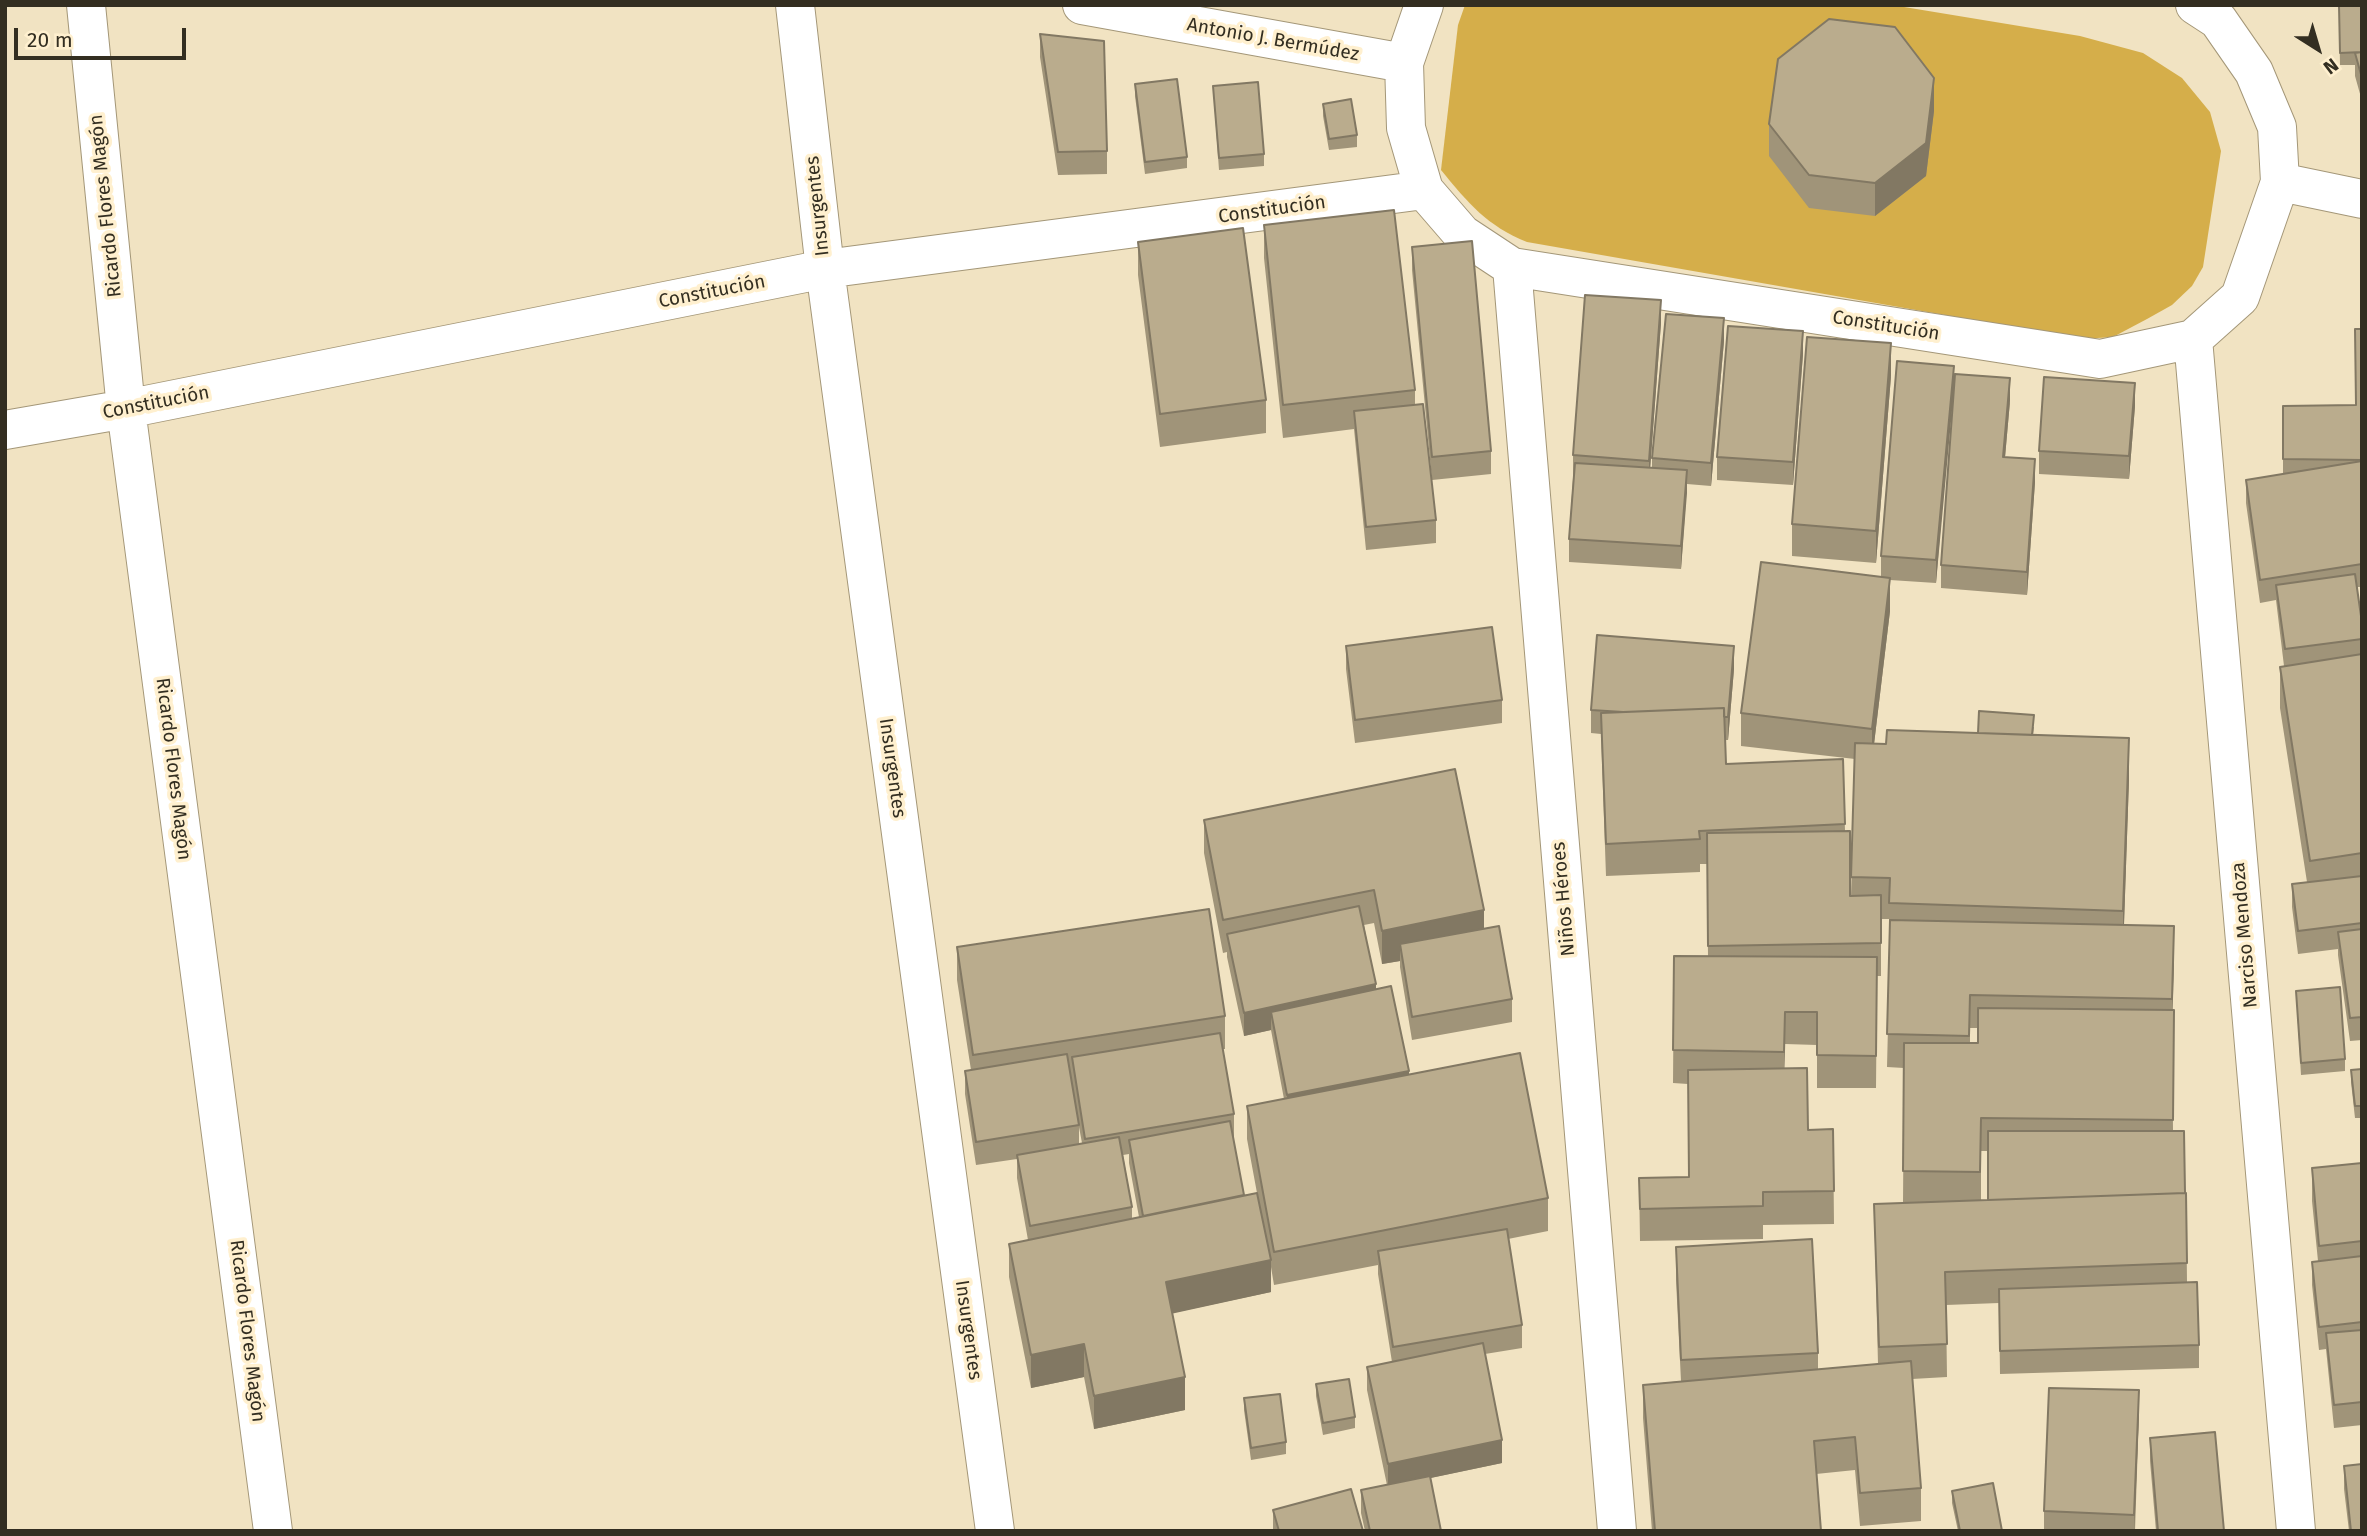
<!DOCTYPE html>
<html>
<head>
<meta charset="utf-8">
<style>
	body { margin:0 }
	#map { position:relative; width:2367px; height:1536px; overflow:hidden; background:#f1e3c2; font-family:"Fira Sans",sans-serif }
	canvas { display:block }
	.frame { position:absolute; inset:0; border:7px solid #332e21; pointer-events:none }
	.north { position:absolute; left:2283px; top:14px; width:70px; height:70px; -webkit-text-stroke:5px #fff0cf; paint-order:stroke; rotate:143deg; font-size:19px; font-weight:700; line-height:28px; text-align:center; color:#332e21 }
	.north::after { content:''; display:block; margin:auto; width:24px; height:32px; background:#332e21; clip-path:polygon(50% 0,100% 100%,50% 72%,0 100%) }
	.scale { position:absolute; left:14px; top:28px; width:172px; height:32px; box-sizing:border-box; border:4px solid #332e21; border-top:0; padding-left:9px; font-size:21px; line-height:24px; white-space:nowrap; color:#332e21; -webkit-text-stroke:5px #fff0cf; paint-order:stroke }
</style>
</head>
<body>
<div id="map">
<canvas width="2367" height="1536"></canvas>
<div class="frame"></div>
<div class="north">N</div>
<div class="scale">20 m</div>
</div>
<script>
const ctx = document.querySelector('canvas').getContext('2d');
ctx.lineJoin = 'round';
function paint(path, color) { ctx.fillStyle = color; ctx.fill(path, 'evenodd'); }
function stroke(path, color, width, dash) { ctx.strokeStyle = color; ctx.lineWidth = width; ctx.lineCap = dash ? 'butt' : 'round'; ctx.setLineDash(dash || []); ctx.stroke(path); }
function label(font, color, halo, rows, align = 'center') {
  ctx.font = font + ' "Fira Sans",sans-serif'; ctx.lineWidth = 7; ctx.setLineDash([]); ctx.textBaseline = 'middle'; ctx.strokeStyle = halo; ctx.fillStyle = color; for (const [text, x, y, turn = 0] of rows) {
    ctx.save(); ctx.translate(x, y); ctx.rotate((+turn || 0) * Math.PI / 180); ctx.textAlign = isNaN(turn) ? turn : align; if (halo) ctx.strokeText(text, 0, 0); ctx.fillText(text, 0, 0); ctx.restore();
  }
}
paint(new Path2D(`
	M 1465,5 L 1892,5 L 2080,36 L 2143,53 L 2182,78 L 2210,112 L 2221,151 L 2203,267 L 2192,286 L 2172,305 L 2147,319 L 2113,337 L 2082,339 L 1527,242 C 1487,226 1468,203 1441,170 L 1458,25 Z`), '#d5ae4a');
const minor = new Path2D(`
	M 86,5 L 126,409 L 273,1531
	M 795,5 L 825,269 L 995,1531
	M 1082,5 L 1404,63
	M 1424,5 L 1404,63 L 1406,128 L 1424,190 L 1462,234 L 1512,267 L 2100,359 L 2193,339 L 2240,297 L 2280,182 L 2277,127 L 2254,72 L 2218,20 L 2195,5
	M 2280,182 L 2362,199
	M 1512,267 L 1617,1531
	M 2193,339 L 2296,1531
	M 5,430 L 126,409 L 825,269 L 1424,190`);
stroke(minor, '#a49778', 40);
stroke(minor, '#fff', 38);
paint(new Path2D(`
	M 2339,6 L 2362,6 L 2362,101 L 2355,76 L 2355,65 L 2340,65 Z
	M 1040,34 L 1107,151 L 1107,174 L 1058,175 L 1040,57 Z
	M 1135,84 L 1187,157 L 1187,168 L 1145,174 L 1135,96 Z
	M 1213,86 L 1264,154 L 1264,166 L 1219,170 Z
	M 1323,104 L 1357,135 L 1357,147 L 1329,150 L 1323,116 Z
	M 1934,111 L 1926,176 L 1875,216 L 1809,208 L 1769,156 L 1769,124 Z
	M 1264,225 L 1415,390 L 1415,405 L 1436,520 L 1436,543 L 1366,550 L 1354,429 L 1283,438 L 1264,258 Z
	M 1138,242 L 1266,400 L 1266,433 L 1160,447 L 1138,275 Z
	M 1412,247 L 1491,451 L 1491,474 L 1432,480 L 1412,270 Z
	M 1661,323 L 1650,468 L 1652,468 L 1652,458 L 1724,341 L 1711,486 L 1687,484 L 1681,569 L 1569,562 L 1569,539 L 1573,478 L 1573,455 Z
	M 2362,329 L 2362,587 L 2357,587 L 2362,623 L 2362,1040 L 2350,1041 L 2338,955 L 2338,949 L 2298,954 L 2292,907 L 2292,884 L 2307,882 L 2280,708 L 2280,667 L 2284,666 L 2276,600 L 2260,603 L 2246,503 L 2246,480 L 2283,474 L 2283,406 L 2356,405 Z
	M 1803,354 L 1793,485 L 1717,480 L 1717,457 Z
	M 1954,366 L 1936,583 L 1890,580 L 1890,611 L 1874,744 L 1886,744 L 2034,727 L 2033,735 L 2129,779 L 2124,925 L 2174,959 L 2172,1010 L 2173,1131 L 2185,1193 L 2186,1193 L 2187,1282 L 2199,1345 L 2199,1368 L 2000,1374 L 1999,1303 L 1946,1305 L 1947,1377 L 1912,1379 L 1921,1488 L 1921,1521 L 1860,1526 L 1855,1470 L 1816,1474 L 1821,1531 L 1652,1531 L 1643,1418 L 1643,1385 L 1681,1381 L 1676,1280 L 1676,1247 L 1818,1353 L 1818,1369 L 1878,1364 L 1874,1204 L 1903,1203 L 1904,1068 L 1887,1067 L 1890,945 L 1889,945 L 1889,919 L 1881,919 L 1881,976 L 1877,976 L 1876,1088 L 1817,1088 L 1817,1045 L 1785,1044 L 1784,1069 L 1808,1130 L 1833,1129 L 1834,1224 L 1763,1225 L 1763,1239 L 1640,1241 L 1639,1178 L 1689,1177 L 1688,1084 L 1673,1083 L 1674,956 L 1708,956 L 1707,864 L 1700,864 L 1700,872 L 1606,876 L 1601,734 L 1591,733 L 1591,710 L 1734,669 L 1728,740 L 1725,740 L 1726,764 L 1843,759 L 1845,831 L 1851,896 L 1855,759 L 1741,746 L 1741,713 L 1881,577 L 1881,556 ZM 1970,1028 L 1978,1028 L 1978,1043 L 1970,1043 ZM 1981,1151 L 1988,1151 L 1988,1200 L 1981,1201 Z
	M 1891,376 L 1876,563 L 1792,556 L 1792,524 Z
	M 2010,401 L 2005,457 L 2035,482 L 2027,595 L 1941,588 L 1941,565 Z
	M 2135,406 L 2129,479 L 2039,474 L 2039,451 Z
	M 1346,646 L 1502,700 L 1502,723 L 1355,743 L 1346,669 Z
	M 1204,820 L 1484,929 L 1512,999 L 1512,1022 L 1412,1040 L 1400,967 L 1400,961 L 1382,964 L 1374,923 L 1364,925 L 1376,990 L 1409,1075 L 1548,1198 L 1548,1231 L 1508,1239 L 1522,1325 L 1522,1348 L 1485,1354 L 1502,1463 L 1430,1478 L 1441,1531 L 1365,1531 L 1361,1513 L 1361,1490 L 1387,1485 L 1367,1390 L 1367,1367 L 1392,1362 L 1378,1274 L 1378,1265 L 1274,1285 L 1271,1267 L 1271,1292 L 1172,1313 L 1185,1410 L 1094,1429 L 1084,1377 L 1031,1388 L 1009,1277 L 1009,1244 L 1028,1240 L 1017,1178 L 1017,1159 L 976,1165 L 965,1094 L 965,1071 L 971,1070 L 957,980 L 957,947 L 1225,1016 L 1225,1049 L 1223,1049 L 1234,1114 L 1234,1137 L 1233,1137 L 1244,1195 L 1257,1193 L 1247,1139 L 1247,1106 L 1284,1099 L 1271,1030 L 1244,1036 L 1227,957 L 1227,952 L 1223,953 L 1204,853 ZM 1079,1127 L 1082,1143 L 1079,1144 ZM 1129,1154 L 1129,1163 L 1139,1217 L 1132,1219 L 1132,1207 L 1123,1155 Z
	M 2296,991 L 2345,1059 L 2345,1071 L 2301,1075 Z
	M 2362,1069 L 2362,1118 L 2355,1118 L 2351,1082 L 2351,1070 Z
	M 2362,1163 L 2362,1425 L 2334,1428 L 2326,1349 L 2319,1350 L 2312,1285 L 2312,1262 L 2318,1261 L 2312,1201 L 2312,1168 Z
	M 1316,1384 L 1355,1417 L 1355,1428 L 1323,1435 L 1316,1396 Z
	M 1244,1398 L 1286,1442 L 1286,1454 L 1251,1460 L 1244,1410 Z
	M 2139,1413 L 2135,1531 L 2044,1531 L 2044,1511 Z
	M 2150,1438 L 2224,1531 L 2156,1531 L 2150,1461 Z
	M 2344,1466 L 2362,1531 L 2349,1531 L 2344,1489 Z
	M 1952,1491 L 2002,1531 L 1958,1531 L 1952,1503 Z
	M 1273,1510 L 1363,1531 L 1273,1531 Z`), '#a09479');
paint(new Path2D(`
	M 1934,78 L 1934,111 L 1926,176 L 1875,216 L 1875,183 Z
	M 1661,300 L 1661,323 L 1649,484 L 1649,461 Z
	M 1724,318 L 1724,341 L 1711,486 L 1711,463 Z
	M 1803,331 L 1803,354 L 1793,485 L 1793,462 Z
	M 1891,343 L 1891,376 L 1876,563 L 1876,531 Z
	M 1954,366 L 1954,389 L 1936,583 L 1936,560 Z
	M 2010,378 L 2010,401 L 2003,480 L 2003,457 Z
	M 2135,383 L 2135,406 L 2129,479 L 2129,456 Z
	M 2035,459 L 2035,482 L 2027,595 L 2027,572 Z
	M 1687,470 L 1687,493 L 1681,569 L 1681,546 Z
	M 1890,578 L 1890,611 L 1872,761 L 1872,729 Z
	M 1734,646 L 1734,669 L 1728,740 L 1728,717 Z
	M 2129,738 L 2129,779 L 2123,952 L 2123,911 Z
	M 1484,910 L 1484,943 L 1400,944 L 1400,961 L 1382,964 L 1382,931 Z
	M 2174,926 L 2174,959 L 2172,1032 L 2172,999 Z
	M 1376,984 L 1376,1007 L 1271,1012 L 1271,1030 L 1244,1036 L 1244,1013 Z
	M 1785,1012 L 1785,1044 L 1784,1084 L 1784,1052 Z
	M 1409,1071 L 1409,1094 L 1287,1118 L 1287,1095 Z
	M 1271,1260 L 1271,1292 L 1166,1315 L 1166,1282 Z
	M 1084,1344 L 1084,1377 L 1031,1388 L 1031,1355 Z
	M 1185,1377 L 1185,1410 L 1094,1429 L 1094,1396 Z
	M 2139,1390 L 2139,1413 L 2134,1531 L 2134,1515 Z
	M 1502,1440 L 1502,1463 L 1388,1487 L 1388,1464 Z`), '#827863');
const building = new Path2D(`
	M 2339,6 L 2362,6 L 2362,52 L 2340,53 Z
	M 1829,19 L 1895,27 L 1934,78 L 1926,143 L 1875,183 L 1809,175 L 1769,124 L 1778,59 Z
	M 1040,34 L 1104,41 L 1107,151 L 1058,152 Z
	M 2362,52 L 2362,78 L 2355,53 Z
	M 1177,79 L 1187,157 L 1145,162 L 1135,84 Z
	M 1258,82 L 1264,154 L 1219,158 L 1213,86 Z
	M 1351,99 L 1357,135 L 1329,139 L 1323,104 Z
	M 1394,210 L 1415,390 L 1283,405 L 1264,225 Z
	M 1243,228 L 1266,400 L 1160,414 L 1138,242 Z
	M 1472,241 L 1491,451 L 1432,457 L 1412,247 Z
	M 1585,295 L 1661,300 L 1649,461 L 1573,455 Z
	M 1666,314 L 1724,318 L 1711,463 L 1652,458 Z
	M 1728,326 L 1803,331 L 1793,462 L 1717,457 Z
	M 2355,329 L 2362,329 L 2362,460 L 2283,459 L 2283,406 L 2356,405 Z
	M 1807,337 L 1891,343 L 1876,531 L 1792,524 Z
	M 1897,361 L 1954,366 L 1936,560 L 1881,556 Z
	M 1955,374 L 2010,378 L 2003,457 L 2035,459 L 2027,572 L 1941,565 Z
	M 2044,377 L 2135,383 L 2129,456 L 2039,451 Z
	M 1423,404 L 1436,520 L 1366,527 L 1354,411 Z
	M 2362,461 L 2362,564 L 2260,580 L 2246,480 Z
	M 1575,463 L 1687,470 L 1681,546 L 1569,539 Z
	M 1761,562 L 1890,578 L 1872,729 L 1741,713 Z
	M 2355,574 L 2362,623 L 2362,639 L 2285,649 L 2276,585 Z
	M 1492,627 L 1502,700 L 1355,720 L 1346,646 Z
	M 1597,635 L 1734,646 L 1728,717 L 1724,717 L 1724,708 L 1623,712 L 1591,710 Z
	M 2362,654 L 2362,853 L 2310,861 L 2280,667 Z
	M 1724,708 L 1726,764 L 1843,759 L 1845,824 L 1699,831 L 1700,839 L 1606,844 L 1601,713 Z
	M 1979,711 L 2034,715 L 2032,735 L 1978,733 Z
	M 1887,730 L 2129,738 L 2123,911 L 1889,903 L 1890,878 L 1851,877 L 1855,743 L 1886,744 Z
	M 1455,769 L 1484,910 L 1382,931 L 1374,890 L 1223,920 L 1204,820 Z
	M 1850,831 L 1850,896 L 1881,895 L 1881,943 L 1708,946 L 1707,833 Z
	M 2362,876 L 2362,923 L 2298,931 L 2292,884 Z
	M 1359,906 L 1376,984 L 1244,1013 L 1227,934 Z
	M 1209,909 L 1225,1016 L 973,1055 L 957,947 Z
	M 1890,920 L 2174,926 L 2172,999 L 1970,995 L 1969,1036 L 1887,1034 Z
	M 1499,926 L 1512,999 L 1412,1017 L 1400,944 Z
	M 2362,929 L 2362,1017 L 2350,1018 L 2338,932 Z
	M 1674,956 L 1877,957 L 1876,1056 L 1817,1055 L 1817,1012 L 1785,1012 L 1784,1052 L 1673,1050 Z
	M 1391,986 L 1409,1071 L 1287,1095 L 1271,1012 Z
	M 2340,987 L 2345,1059 L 2301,1063 L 2296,991 Z
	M 1978,1008 L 2174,1010 L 2173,1120 L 1981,1118 L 1980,1172 L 1903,1171 L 1904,1043 L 1978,1043 Z
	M 1220,1033 L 1234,1114 L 1085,1139 L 1072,1057 Z
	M 1520,1053 L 1548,1198 L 1274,1252 L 1247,1106 Z
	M 1067,1054 L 1079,1125 L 976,1142 L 965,1071 Z
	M 1807,1068 L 1808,1130 L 1833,1129 L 1834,1191 L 1763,1192 L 1763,1206 L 1640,1209 L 1639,1178 L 1689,1177 L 1688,1070 Z
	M 2362,1069 L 2362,1106 L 2355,1106 L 2351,1070 Z
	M 1230,1121 L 1244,1195 L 1143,1216 L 1129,1140 Z
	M 1988,1131 L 2184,1131 L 2185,1193 L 1988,1200 Z
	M 1119,1137 L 1132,1207 L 1030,1226 L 1017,1155 Z
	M 2362,1163 L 2362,1241 L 2319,1246 L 2312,1168 Z
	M 1257,1193 L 1271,1260 L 1166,1282 L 1185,1377 L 1094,1396 L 1084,1344 L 1031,1355 L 1009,1244 Z
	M 2186,1193 L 2187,1263 L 1945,1272 L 1947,1344 L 1879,1347 L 1874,1204 Z
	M 1507,1229 L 1522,1325 L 1393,1347 L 1378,1251 Z
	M 1812,1239 L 1818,1353 L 1681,1360 L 1676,1247 Z
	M 2362,1256 L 2362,1322 L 2319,1327 L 2312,1262 Z
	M 2197,1282 L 2199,1345 L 2000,1351 L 1999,1289 Z
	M 2362,1330 L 2362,1402 L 2334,1405 L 2326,1333 Z
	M 1483,1343 L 1502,1440 L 1388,1464 L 1367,1367 Z
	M 1911,1361 L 1921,1488 L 1860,1493 L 1855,1437 L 1814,1441 L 1821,1531 L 1655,1531 L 1643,1385 Z
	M 1349,1379 L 1355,1417 L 1323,1423 L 1316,1384 Z
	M 2049,1388 L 2139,1390 L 2134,1515 L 2044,1511 Z
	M 1280,1394 L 1286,1442 L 1251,1448 L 1244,1398 Z
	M 2215,1432 L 2224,1531 L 2158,1531 L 2150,1438 Z
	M 2362,1464 L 2362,1531 L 2351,1531 L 2344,1466 Z
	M 1430,1476 L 1441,1531 L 1370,1531 L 1361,1490 Z
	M 1993,1483 L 2002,1531 L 1960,1531 L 1952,1491 Z
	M 1351,1489 L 1363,1531 L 1279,1531 L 1273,1510 Z`);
paint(building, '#baac8d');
stroke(building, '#827863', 2);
label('19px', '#332e21', '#fff0cf', [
	["Antonio J. Bermúdez",1273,40,10],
	["Ricardo Flores Magón",106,206,-96],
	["Insurgentes",818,206,-96],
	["Constitución",1272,210,-8],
	["Constitución",712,292,-11],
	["Constitución",1886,326,9],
	["Constitución",156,403,-11],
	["Insurgentes",892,768,82],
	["Ricardo Flores Magón",173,769,83],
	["Niños Héroes",1564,899,-95],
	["Narciso Mendoza",2245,935,-95],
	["Insurgentes",968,1330,82],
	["Ricardo Flores Magón",247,1331,83]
]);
</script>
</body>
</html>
